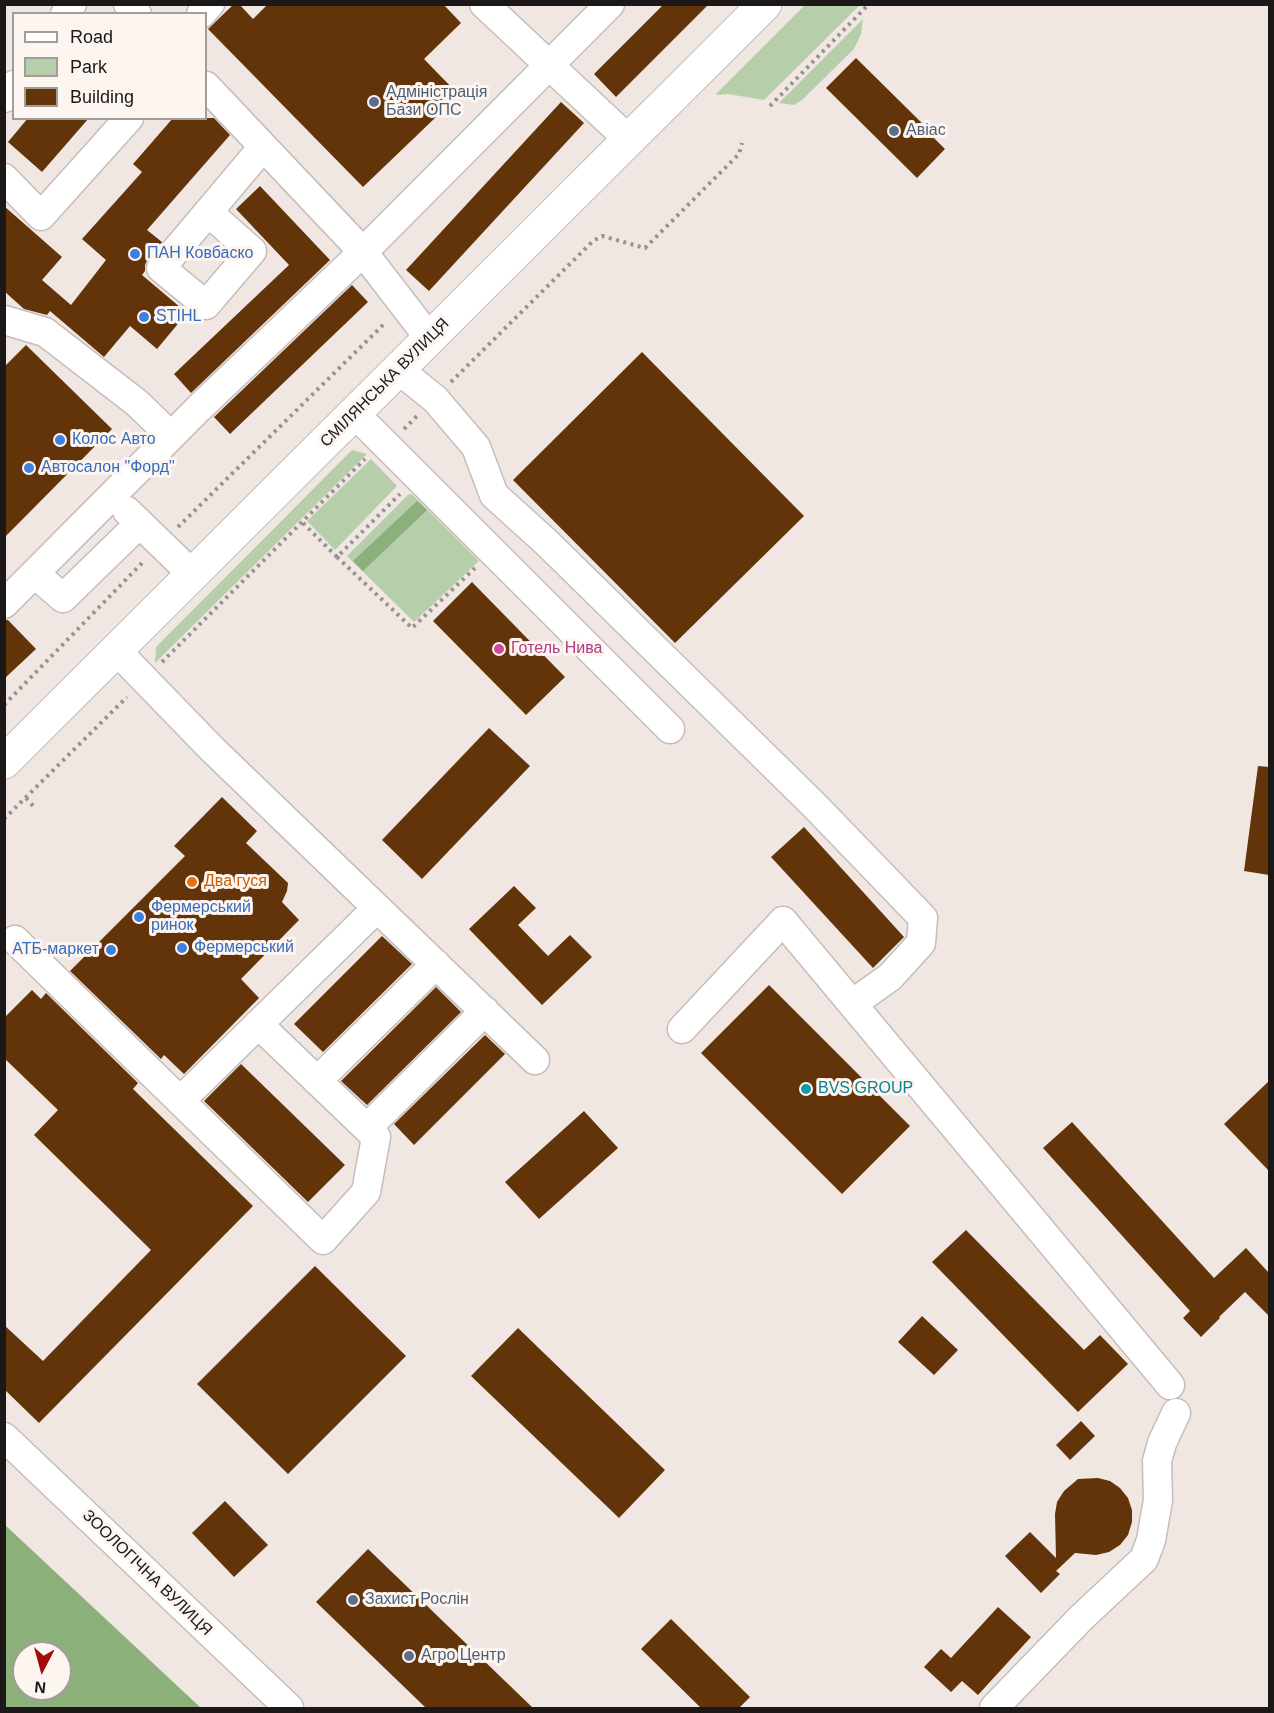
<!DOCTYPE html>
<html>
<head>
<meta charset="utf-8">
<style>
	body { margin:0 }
	#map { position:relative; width:1274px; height:1713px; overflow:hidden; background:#f0e7e3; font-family:Arial,sans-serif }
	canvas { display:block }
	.frame { position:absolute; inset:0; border:6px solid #1b1817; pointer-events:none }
	.legend { position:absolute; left:12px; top:12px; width:195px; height:108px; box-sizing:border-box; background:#fdf5f0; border:2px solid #a39d99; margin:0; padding:8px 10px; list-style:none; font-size:18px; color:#1b1817 }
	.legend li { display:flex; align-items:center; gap:12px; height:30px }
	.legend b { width:30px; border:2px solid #a39d99 }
	.north { position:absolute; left:12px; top:1641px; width:60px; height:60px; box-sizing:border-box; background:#fdf5f0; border:2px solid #a39d99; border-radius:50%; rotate:186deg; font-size:16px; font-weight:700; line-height:24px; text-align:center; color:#1b1817 }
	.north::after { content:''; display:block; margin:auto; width:21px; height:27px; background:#a30a0b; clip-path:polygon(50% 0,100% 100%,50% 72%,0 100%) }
</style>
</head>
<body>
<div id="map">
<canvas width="1274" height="1713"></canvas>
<div class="frame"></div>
<ul class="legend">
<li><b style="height:8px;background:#fff"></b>Road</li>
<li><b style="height:16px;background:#b6cfaa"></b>Park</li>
<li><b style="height:16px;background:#63340a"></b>Building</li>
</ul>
<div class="north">N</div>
</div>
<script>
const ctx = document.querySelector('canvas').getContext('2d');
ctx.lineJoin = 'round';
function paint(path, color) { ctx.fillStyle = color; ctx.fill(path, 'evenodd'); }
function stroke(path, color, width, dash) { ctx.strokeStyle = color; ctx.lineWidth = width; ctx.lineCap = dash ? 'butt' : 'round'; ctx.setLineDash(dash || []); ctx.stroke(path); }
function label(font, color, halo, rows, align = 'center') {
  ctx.font = font + ' Arial,sans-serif'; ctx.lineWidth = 6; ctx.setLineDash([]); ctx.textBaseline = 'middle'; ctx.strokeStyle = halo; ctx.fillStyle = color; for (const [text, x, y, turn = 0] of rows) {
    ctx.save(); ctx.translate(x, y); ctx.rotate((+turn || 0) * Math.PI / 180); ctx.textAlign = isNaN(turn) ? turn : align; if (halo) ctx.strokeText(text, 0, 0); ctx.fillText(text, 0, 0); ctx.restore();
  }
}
paint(new Path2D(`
	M 805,5 L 860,5 L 764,100 L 728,94 L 715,95 Z
	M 863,19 L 861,34 L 854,49 L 802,100 L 794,105 L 779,103 Z
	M 352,450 L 367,454 L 155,663 L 156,647 Z
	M 371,459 L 397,486 L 335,550 L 307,521 Z
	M 409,494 L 413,495 L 479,561 L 414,622 L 347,556 Z`), '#b6cfaa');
paint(new Path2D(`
	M 417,501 L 427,510 L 363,571 L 353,561 Z
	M 4,1525 L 5,1525 L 201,1708 L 5,1708 ZM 24,1653 L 60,1653 L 60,1689 L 24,1689 Z`), '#8cb07a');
paint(new Path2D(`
	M 234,4 L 239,4 L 253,19 L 268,4 L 443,4 L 461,23 L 424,59 L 459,95 L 363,187 L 208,29 Z
	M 664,4 L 709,4 L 616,97 L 594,74 Z
	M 856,58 L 932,133 L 931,135 L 945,149 L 917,178 L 826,88 Z
	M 561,102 L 584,123 L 429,291 L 406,270 Z
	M 28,118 L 89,118 L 42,172 L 8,142 Z
	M 173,118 L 214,118 L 230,135 L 147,230 L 162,242 L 148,258 L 145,265 L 145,271 L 142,275 L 187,313 L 157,349 L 130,326 L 104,357 L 50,311 L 47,315 L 24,309 L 4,291 L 4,206 L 62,257 L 42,280 L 71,305 L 106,260 L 82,239 L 142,172 L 133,164 Z
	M 260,186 L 330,260 L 191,393 L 174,374 L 289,265 L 236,209 Z
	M 352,285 L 368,302 L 230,434 L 214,417 Z
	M 26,345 L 112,429 L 4,538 L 4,367 Z
	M 642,352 L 804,516 L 675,643 L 513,480 Z
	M 472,582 L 565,677 L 526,715 L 433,621 Z
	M 4,620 L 8,620 L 36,649 L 4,679 Z
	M 489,728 L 530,766 L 422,879 L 382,840 Z
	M 1258,766 L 1269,767 L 1269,875 L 1244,871 Z
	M 222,797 L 257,831 L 246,843 L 288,883 L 287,891 L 282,902 L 299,920 L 241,979 L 259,998 L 184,1074 L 164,1055 L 161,1059 L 70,971 L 185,856 L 174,846 Z
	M 804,827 L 904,937 L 873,968 L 771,857 Z
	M 514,886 L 536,908 L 518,925 L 548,956 L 570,935 L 592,957 L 542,1005 L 469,929 Z
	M 382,936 L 412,964 L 323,1052 L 294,1024 Z
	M 769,985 L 910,1126 L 842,1194 L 701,1053 Z
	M 436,987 L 461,1012 L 367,1105 L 341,1081 Z
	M 32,990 L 41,999 L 46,993 L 138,1083 L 133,1089 L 253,1206 L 39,1423 L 4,1389 L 4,1325 L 43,1361 L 151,1250 L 34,1135 L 58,1110 L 4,1058 L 4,1018 Z
	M 485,1035 L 505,1054 L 414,1145 L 394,1124 Z
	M 241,1064 L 345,1165 L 308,1202 L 204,1101 Z
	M 1269,1081 L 1269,1171 L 1224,1124 Z
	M 584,1111 L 618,1148 L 539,1219 L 505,1182 Z
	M 1072,1122 L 1214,1278 L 1246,1248 L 1269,1273 L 1269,1316 L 1245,1292 L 1219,1317 L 1220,1318 L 1201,1337 L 1183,1318 L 1190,1311 L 1043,1148 Z
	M 966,1230 L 1084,1350 L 1100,1335 L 1128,1364 L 1078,1412 L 932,1262 Z
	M 315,1266 L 406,1356 L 288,1474 L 197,1384 Z
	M 922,1316 L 958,1350 L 934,1375 L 898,1342 Z
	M 518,1328 L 665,1470 L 619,1518 L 471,1376 Z
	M 1081,1421 L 1095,1436 L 1070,1460 L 1056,1445 Z
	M 1098,1478 L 1110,1481 L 1120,1488 L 1128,1498 L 1132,1510 L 1132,1522 L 1128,1535 L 1120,1545 L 1109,1552 L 1096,1555 L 1075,1553 L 1056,1571 L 1060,1574 L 1041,1593 L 1005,1556 L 1030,1532 L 1056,1558 L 1055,1514 L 1057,1502 L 1064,1491 L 1078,1479 Z
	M 225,1501 L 268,1545 L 234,1577 L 192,1533 Z
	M 368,1549 L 533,1708 L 426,1708 L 316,1602 Z
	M 998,1607 L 1031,1637 L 978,1695 L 962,1681 L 951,1692 L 924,1667 L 941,1649 L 951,1658 Z
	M 671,1619 L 750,1697 L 739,1708 L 701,1708 L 641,1649 Z`), '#63340a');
const minor = new Path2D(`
	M 128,4 L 137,14
	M 484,4 L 629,140
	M 65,14 L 72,4
	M 201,14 L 210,4
	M 206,86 L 363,252 L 430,339
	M 4,98 L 14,85
	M 4,178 L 41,216 L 129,118
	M 208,212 L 252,251 L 206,305 L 161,268 L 263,147
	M 4,320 L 45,332 L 137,403 L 171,436
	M 399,370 L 435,399 L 476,447 L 494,495 L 546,542 L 815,806 L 923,918 L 921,943 L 890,977 L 852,1004
	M 355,414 L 670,729
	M 127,511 L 192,574
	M 35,574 L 63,598 L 139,524
	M 4,604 L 199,408 L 363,252 L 610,4
	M 116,650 L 212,749 L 535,1060
	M 15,940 L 323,1240 L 366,1192 L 376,1137 L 258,1024
	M 682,1029 L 783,921 L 1170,1385
	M 317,1081 L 436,964
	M 180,1101 L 377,908
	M 367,1128 L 485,1011
	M 4,1437 L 289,1708
	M 994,1708 L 1081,1618 L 1144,1559 L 1151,1540 L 1158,1500 L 1157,1461 L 1162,1443 L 1176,1413`);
const major = new Path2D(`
	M 4,762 L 765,4`);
stroke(minor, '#c6bdb9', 31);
stroke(major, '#c6bdb9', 35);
stroke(new Path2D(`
	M 770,106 L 867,6
	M 451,382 L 593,241 L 602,236 L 645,248 L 739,154 L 742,143
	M 404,429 L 418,415
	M 303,523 L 337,557 L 400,494
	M 178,527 L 386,322
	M 337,557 L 412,628 L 475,568
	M 162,662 L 365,459
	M 4,705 L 145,560
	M 26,798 L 34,807
	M 4,819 L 127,697`), '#999290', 4, [3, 4.5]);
stroke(minor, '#fff', 28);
stroke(major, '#fff', 33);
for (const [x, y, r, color] of [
	[374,102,6,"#5c6f8a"],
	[894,131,6,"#5c6f8a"],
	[135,254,6,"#3f7fe0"],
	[144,317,6,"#3f7fe0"],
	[60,440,6,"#3f7fe0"],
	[29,468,6,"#3f7fe0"],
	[499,649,6,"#d1479c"],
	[192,882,6,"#e8710a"],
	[139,917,6,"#3f7fe0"],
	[182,948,6,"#3f7fe0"],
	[111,950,6,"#3f7fe0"],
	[806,1089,6,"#0f9aa8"],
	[353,1600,6,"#5c6f8a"],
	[409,1656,6,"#5c6f8a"]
]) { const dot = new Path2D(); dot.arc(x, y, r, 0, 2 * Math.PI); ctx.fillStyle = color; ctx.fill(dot); stroke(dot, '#fdf5f0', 2); }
label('16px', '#4e5e75', '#fdf5f0', [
	["Адміністрація",386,93],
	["Бази ОПС",386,111],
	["Авіас",906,131],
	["Захист Рослін",365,1600],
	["Агро Центр",421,1656]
], 'left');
label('16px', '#366cbe', '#fdf5f0', [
	["ПАН Ковбаско",147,254],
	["STIHL",156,317],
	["Колос Авто",72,440],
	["Автосалон \"Форд\"",41,468],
	["Фермерський",151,908],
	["ринок",151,926],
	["Фермерський",194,948],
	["АТБ-маркет",99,950,"right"]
], 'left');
label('16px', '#1b1817', '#fdf5f0', [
	["СМІЛЯНСЬКА ВУЛИЦЯ",385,383,-45],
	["ЗООЛОГІЧНА ВУЛИЦЯ",147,1573,44]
]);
label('16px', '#b23c85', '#fdf5f0', [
	["Готель Нива",511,649]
], 'left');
label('16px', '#c56008', '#fdf5f0', [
	["Два гуся",204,882]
], 'left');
label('16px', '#0d838f', '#fdf5f0', [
	["BVS GROUP",818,1089]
], 'left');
</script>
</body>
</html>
